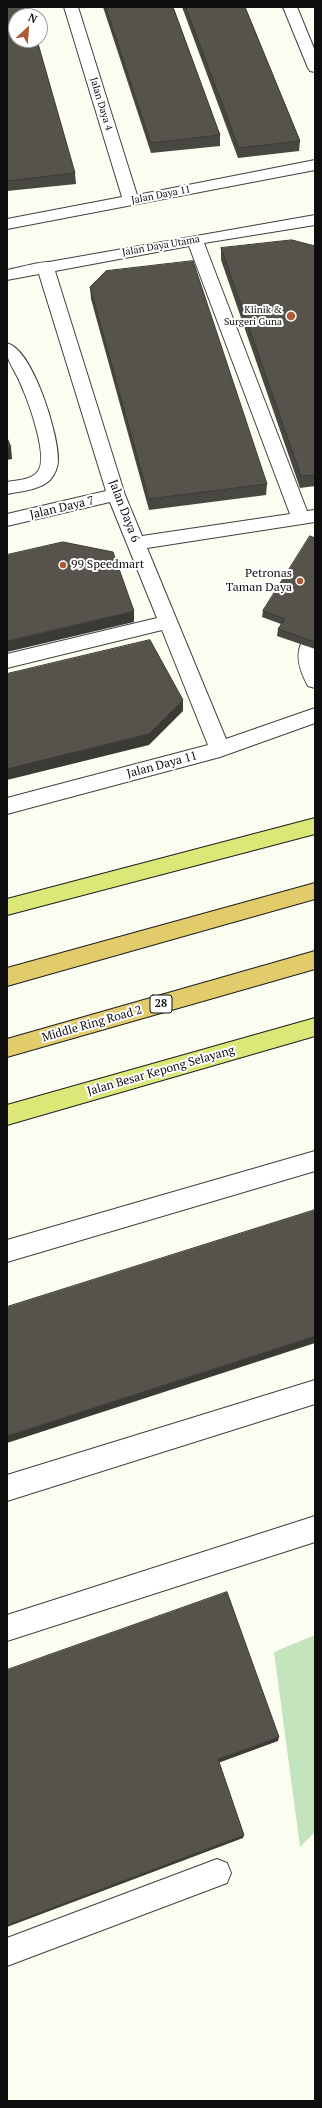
<!DOCTYPE html>
<html>
<head>
<meta charset="utf-8">
<style>
	body { margin:0 }
	#map { position:relative; width:322px; height:2108px; overflow:hidden; background:#fbfdf1; font-family:"PT Serif",serif }
	canvas { display:block }
	.frame { position:absolute; inset:0; border:8px solid #0e0e0e; pointer-events:none }
	.north { position:absolute; left:8px; top:8px; width:40px; height:40px; box-sizing:border-box; background:#fff; border:1px solid #9f9f9f; border-radius:50%; rotate:26deg; font-size:11px; font-weight:700; line-height:16px; text-align:center; color:#0e0e0e }
	.north::after { content:''; display:block; margin:auto; width:14px; height:18px; background:#ad5b37; clip-path:polygon(50% 0,100% 100%,50% 72%,0 100%) }
</style>
</head>
<body>
<div id="map">
<canvas width="322" height="2108"></canvas>
<div class="frame"></div>
<div class="north">N</div>
</div>
<script>
const ctx = document.querySelector('canvas').getContext('2d');
ctx.lineJoin = 'round';
function paint(path, color) { ctx.fillStyle = color; ctx.fill(path, 'evenodd'); }
function stroke(path, color, width, dash) { ctx.strokeStyle = color; ctx.lineWidth = width; ctx.lineCap = dash ? 'butt' : 'round'; ctx.setLineDash(dash || []); ctx.stroke(path); }
function label(font, color, halo, rows, align = 'center') {
  ctx.font = font + ' "PT Serif",serif'; ctx.lineWidth = 4; ctx.setLineDash([]); ctx.textBaseline = 'middle'; ctx.strokeStyle = halo; ctx.fillStyle = color; for (const [text, x, y, turn = 0] of rows) {
    ctx.save(); ctx.translate(x, y); ctx.rotate((+turn || 0) * Math.PI / 180); ctx.textAlign = isNaN(turn) ? turn : align; if (halo) ctx.strokeText(text, 0, 0); ctx.fillText(text, 0, 0); ctx.restore();
  }
}
paint(new Path2D(`
	M 315,1635 L 315,1832 L 300,1847 L 274,1652 Z`), '#c4e4be');
const minor = new Path2D(`
	M 64,7 L 78,7 L 137,195 L 315,160 L 315,170 L 7,229 L 7,219 L 122,197 Z
	M 283,7 L 297,7 L 315,51 L 315,72 L 310,71 L 308,68 Z
	M 315,215 L 315,225 L 204,243 L 307,511 L 315,510 L 315,522 L 147,548 L 226,739 L 315,708 L 315,723 L 220,757 L 7,814 L 7,798 L 208,745 L 162,630 L 7,668 L 7,654 L 157,618 L 110,502 L 7,526 L 7,514 L 106,491 L 39,274 L 7,280 L 7,270 C 16,268 43,261 49,262 ZM 189,246 L 290,514 L 142,536 L 125,495 L 55,271 Z
	M 7,343 C 33,350 59,435 58,460 C 58,467 55,474 50,480 C 40,490 21,491 7,494 L 7,482 C 17,480 32,480 38,471 C 49,457 28,400 21,385 C 18,376 11,367 8,358 C 6,354 7,347 7,343 Z
	M 309,640 L 315,642 L 315,688 L 308,686 C 301,673 294,656 302,642 Z
	M 315,1151 L 315,1171 L 7,1262 L 7,1240 Z
	M 315,1380 L 315,1404 L 7,1501 L 7,1475 Z
	M 315,1516 L 315,1542 L 7,1641 L 7,1615 Z
	M 217,1859 L 227,1863 L 231,1873 L 227,1883 L 7,1966 L 7,1938 Z`);
const major = new Path2D(`
	M 315,818 L 315,834 L 7,915 L 7,899 Z
	M 315,1018 L 315,1036 L 7,1125 L 7,1105 Z`);
const highway = new Path2D(`
	M 315,883 L 315,899 L 7,986 L 7,968 Z
	M 315,951 L 315,969 L 7,1057 L 7,1039 Z`);
stroke(minor, '#414141', 2);
stroke(major, '#1f1f1f', 2);
stroke(highway, '#1f1f1f', 2);
paint(minor, '#fff');
paint(major, '#dbe776');
paint(highway, '#e2cb6a');
paint(new Path2D(`
	M 7,7 L 75,173 L 76,184 L 7,191 Z
	M 103,7 L 173,7 L 220,135 L 220,146 L 151,153 Z
	M 182,7 L 245,7 L 300,141 L 299,151 L 238,158 Z
	M 315,246 L 315,486 L 300,488 L 221,260 L 221,248 Z
	M 90,287 L 267,484 L 266,495 L 149,510 L 91,299 Z
	M 315,538 L 315,649 L 277,636 L 278,629 L 281,624 L 262,617 L 263,611 Z`), '#494741');
paint(new Path2D(`
	M 11,447 L 12,459 L 7,460 L 7,448 Z
	M 134,611 L 134,622 L 7,652 L 7,641 Z
	M 183,700 L 183,711 L 149,745 L 7,780 L 7,769 Z
	M 315,1336 L 315,1343 L 7,1443 L 7,1436 Z
	M 279,1737 L 278,1741 L 218,1763 L 218,1759 Z
	M 244,1835 L 243,1838 L 7,1927 L 7,1925 Z`), '#3c3a35');
const building = new Path2D(`
	M 7,7 L 28,7 L 30,16 L 16,16 L 16,40 L 37,40 L 75,173 L 7,181 Z
	M 106,7 L 173,7 L 220,135 L 151,143 Z
	M 186,7 L 245,7 L 300,141 L 239,148 Z
	M 292,240 L 315,246 L 315,475 L 301,476 L 221,248 Z
	M 193,261 L 267,484 L 149,499 L 90,287 L 106,271 Z
	M 7,438 L 11,447 L 7,448 Z
	M 310,536 L 315,538 L 315,642 L 278,629 L 285,619 L 263,611 Z
	M 63,542 L 113,552 L 134,611 L 7,641 L 7,555 Z
	M 150,640 L 183,700 L 149,734 L 7,769 L 7,674 Z
	M 315,1210 L 315,1336 L 7,1436 L 7,1307 Z
	M 227,1592 L 279,1737 L 218,1759 L 244,1835 L 7,1925 L 7,1670 Z`);
paint(building, '#55534c');
stroke(building, '#3c3a35', 1);
for (const [x, y, r, color] of [
	[291,316,5,"#ad5b37"],
	[63,565,4,"#ad5b37"],
	[300,581,4,"#ad5b37"]
]) { const dot = new Path2D(); dot.arc(x, y, r, 0, 2 * Math.PI); ctx.fillStyle = color; ctx.fill(dot); stroke(dot, '#fff', 1.5); }
label('10px', '#0e0e0e', '#fff', [
	["Jalan Daya 4",101,104,73],
	["Jalan Daya 11",161,195,-11],
	["Jalan Daya Utama",161,246,-10]
]);
label('10px', '#0e0e0e', '#fff', [
	["Klinik &",282,310],
	["Surgeri Guna",282,322]
], 'right');
for (const [x, y, w] of [
	[161,1004,22]
]) { const box = new Path2D(); box.roundRect(x - w / 2, y - 9, w, 18, 3); ctx.fillStyle = '#fff'; ctx.fill(box); stroke(box, '#0e0e0e', 1); }
label('bold 11px', '#0e0e0e', null, [
	["28",161,1004]
]);
label('12px', '#0e0e0e', '#fff', [
	["Jalan Daya 7",62,508,-13],
	["Jalan Daya 6",124,511,69],
	["Jalan Daya 11",162,765,-15],
	["Middle Ring Road 2",92,1024,-16],
	["Jalan Besar Kepong Selayang",161,1071,-16]
]);
label('12px', '#0e0e0e', '#fff', [
	["99 Speedmart",71,565],
	["Petronas",292,574,"right"],
	["Taman Daya",292,588,"right"]
], 'left');
</script>
</body>
</html>
